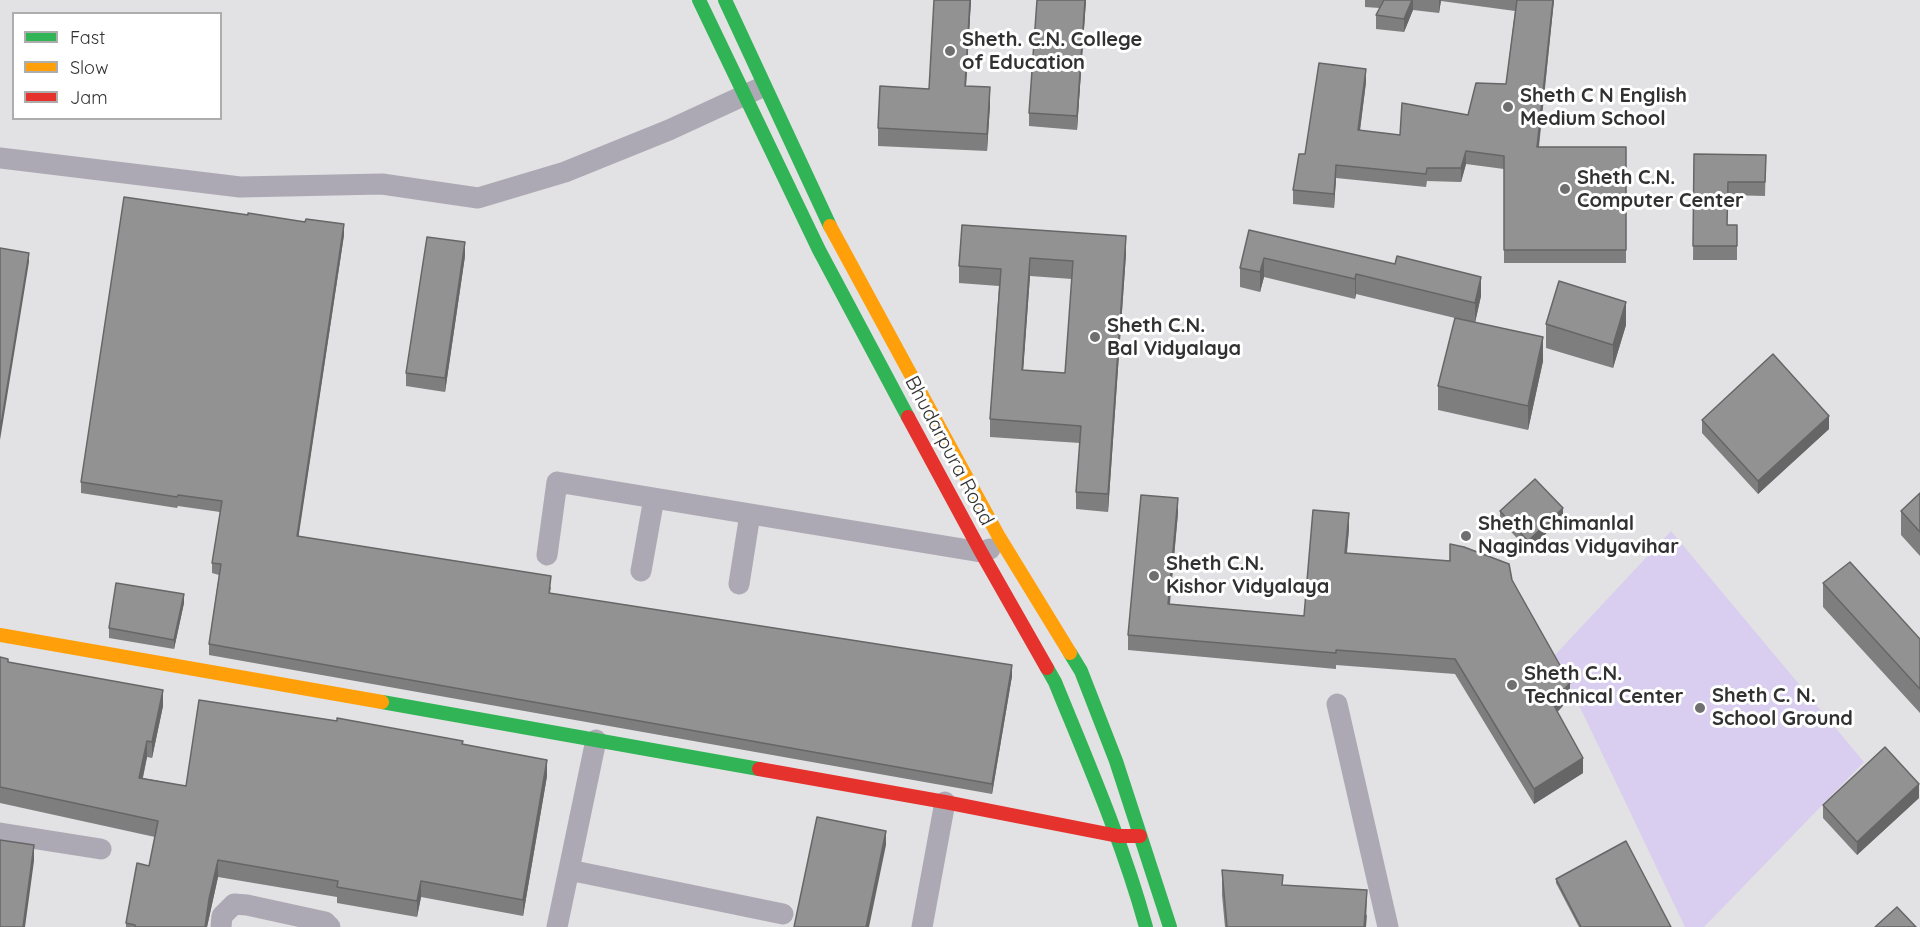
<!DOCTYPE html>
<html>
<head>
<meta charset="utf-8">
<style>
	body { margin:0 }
	#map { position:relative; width:1920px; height:927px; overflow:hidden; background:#e2e1e3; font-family:Quicksand,sans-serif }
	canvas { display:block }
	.legend { position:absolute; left:12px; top:12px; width:210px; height:108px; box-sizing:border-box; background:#fff; border:2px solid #adadad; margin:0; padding:8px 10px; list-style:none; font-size:18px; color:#313132 }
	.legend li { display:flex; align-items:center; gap:12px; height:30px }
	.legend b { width:30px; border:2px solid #adadad }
</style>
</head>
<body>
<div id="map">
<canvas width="1920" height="927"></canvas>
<ul class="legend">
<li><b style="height:8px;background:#30b455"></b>Fast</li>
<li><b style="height:8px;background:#ff9f0a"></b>Slow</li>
<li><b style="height:8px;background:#e5322d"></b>Jam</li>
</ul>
</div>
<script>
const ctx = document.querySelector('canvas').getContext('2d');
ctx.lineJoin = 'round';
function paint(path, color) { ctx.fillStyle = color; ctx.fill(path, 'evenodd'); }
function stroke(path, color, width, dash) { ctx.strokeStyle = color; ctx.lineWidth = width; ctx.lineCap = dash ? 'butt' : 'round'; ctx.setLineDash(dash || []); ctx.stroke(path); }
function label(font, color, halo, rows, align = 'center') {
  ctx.font = font + ' Quicksand,sans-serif'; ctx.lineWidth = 6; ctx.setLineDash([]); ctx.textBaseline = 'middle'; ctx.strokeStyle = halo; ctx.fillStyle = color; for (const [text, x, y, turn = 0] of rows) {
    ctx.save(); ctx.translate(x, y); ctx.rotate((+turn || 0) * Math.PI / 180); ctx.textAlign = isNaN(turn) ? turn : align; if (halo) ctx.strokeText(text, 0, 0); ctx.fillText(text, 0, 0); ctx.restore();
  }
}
paint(new Path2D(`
	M 1671,531 L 1864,762 L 1704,927 L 1685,927 L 1555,655 Z`), '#d9ceef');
stroke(new Path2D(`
	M 0,158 L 240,187 L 382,184 L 478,198 L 565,172 L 669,130 L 758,89
	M 547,555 L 557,482 L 981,552 L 990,549
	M 641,571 L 654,498
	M 739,584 L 750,514
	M 1337,704 L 1388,927
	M 0,833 L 101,849
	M 569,870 L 783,914
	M 221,927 L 222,916 L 234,904 L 247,905 L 325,922 L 330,927
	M 557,927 L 596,740
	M 922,927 L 945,802`), '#aca9b4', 21);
stroke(new Path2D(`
	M 699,0 L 819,250 L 908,417
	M 725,0 L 830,226
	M 1070,653 L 1081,671 L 1116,761 L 1170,927
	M 1047,668 L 1055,682 C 1088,763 1123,843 1146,927
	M 382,702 L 759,769`), '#30b455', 14);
stroke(new Path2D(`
	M 830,226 L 999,537 L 1070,653
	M 0,635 L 382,702`), '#ff9f0a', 14);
stroke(new Path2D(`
	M 908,417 L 981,552 L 1047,668
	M 759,769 L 945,802 L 1118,836 L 1140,836`), '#e5322d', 14);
paint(new Path2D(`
	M 971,0 L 966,86 L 990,105 L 987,151 L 878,146 L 878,128 L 929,89 Z
	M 1086,0 L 1077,130 L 1029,126 L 1029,113 Z
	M 1365,0 L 1554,0 L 1539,147 L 1626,147 L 1626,263 L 1504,263 L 1504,169 L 1466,164 L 1461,182 L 1427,181 L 1426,187 L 1336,178 L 1334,208 L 1293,204 L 1293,190 L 1305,154 L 1366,82 L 1360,131 L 1400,135 L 1468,115 L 1506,84 L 1515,11 L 1441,1 L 1439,13 L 1413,10 L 1404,32 L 1376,29 L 1376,15 L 1380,8 L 1365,7 Z
	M 1694,154 L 1766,155 L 1765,196 L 1728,195 L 1727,225 L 1737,225 L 1737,260 L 1693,260 Z
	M 248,215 L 305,222 L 344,235 L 298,537 L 551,587 L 550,593 L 1012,676 L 992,794 L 209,655 L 209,644 L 219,575 L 212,573 L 212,563 L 220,512 L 178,506 L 177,508 L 81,493 L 81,482 Z
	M 962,225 L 1126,254 L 1108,512 L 1076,509 L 1076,492 L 1080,443 L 990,437 L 990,419 L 999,286 L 959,283 L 959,266 ZM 1030,276 L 1072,279 L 1065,373 L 1023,370 Z
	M 1249,230 L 1481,296 L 1475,322 L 1543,361 L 1528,430 L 1438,410 L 1438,386 L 1459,319 L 1356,294 L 1355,299 L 1264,277 L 1260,292 L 1240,287 L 1240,268 Z
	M 465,256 L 445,392 L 406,386 L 406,373 Z
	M 1546,324 L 1626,325 L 1613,368 L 1546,348 Z
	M 1702,420 L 1829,429 L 1758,494 L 1702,433 Z
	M 1920,493 L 1920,556 L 1901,535 L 1901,511 Z
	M 1500,511 L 1563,518 L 1528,550 L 1500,520 Z
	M 1178,513 L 1170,604 L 1304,616 L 1349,529 L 1347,553 L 1512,580 L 1570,698 L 1557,712 L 1583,773 L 1534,804 L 1455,674 L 1336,665 L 1336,669 L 1128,650 L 1128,635 Z
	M 1823,583 L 1920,639 L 1920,713 L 1823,607 Z
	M 184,603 L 174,649 L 109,638 L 109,628 Z
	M 0,657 L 8,662 L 163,706 L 152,758 L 147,757 L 143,778 L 186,786 L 463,745 L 547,776 L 523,916 L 421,897 L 417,917 L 337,903 L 337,897 L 218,877 L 207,927 L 126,927 L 126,923 L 149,866 L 155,837 L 0,803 Z
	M 1919,798 L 1857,855 L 1823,818 L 1823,805 Z
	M 1222,870 L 1283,885 L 1367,915 L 1366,927 L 1225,927 L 1222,895 Z
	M 1556,879 L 1671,927 L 1579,927 L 1556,883 Z`), '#7e7e7e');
paint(new Path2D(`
	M 970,0 L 971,0 L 965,103 L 965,86 Z
	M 1085,0 L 1086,0 L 1077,130 L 1077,116 Z
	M 1412,0 L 1413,0 L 1413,10 L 1404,32 L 1404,19 Z
	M 1439,0 L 1441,0 L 1439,13 Z
	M 1553,0 L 1554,0 L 1537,161 L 1537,147 Z
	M 1366,69 L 1366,82 L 1358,144 L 1358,130 Z
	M 990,87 L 990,105 L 987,151 L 987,134 Z
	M 1466,151 L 1466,164 L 1461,182 L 1461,168 Z
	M 1336,165 L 1336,178 L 1334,208 L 1334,194 Z
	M 344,224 L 344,235 L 297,547 L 297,536 Z
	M 1126,236 L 1126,254 L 1108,512 L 1108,494 Z
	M 465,242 L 465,256 L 445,392 L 445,378 Z
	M 29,253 L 29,262 L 0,440 L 0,431 Z
	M 1030,258 L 1030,276 L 1022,387 L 1022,370 Z
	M 1264,258 L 1264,277 L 1260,292 L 1260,272 Z
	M 1356,274 L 1356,294 L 1355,299 L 1355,279 Z
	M 1481,277 L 1481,296 L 1475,323 L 1475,303 Z
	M 1626,302 L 1626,325 L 1613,368 L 1613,345 Z
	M 1543,337 L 1543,361 L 1528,430 L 1528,406 Z
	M 1829,416 L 1829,429 L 1758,494 L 1758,481 Z
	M 1178,498 L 1178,513 L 1168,619 L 1168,604 Z
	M 1563,508 L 1563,518 L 1528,550 L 1528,541 Z
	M 1349,513 L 1349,529 L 1345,568 L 1345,553 Z
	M 184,594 L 184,603 L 174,649 L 174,640 Z
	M 1012,665 L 1012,676 L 992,794 L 992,784 Z
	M 1570,683 L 1570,698 L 1552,718 L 1552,702 Z
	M 163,690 L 163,706 L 152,758 L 152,742 Z
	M 147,741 L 147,757 L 139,794 L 139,778 Z
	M 1583,758 L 1583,773 L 1534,804 L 1534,789 Z
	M 547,760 L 547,776 L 523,916 L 523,900 Z
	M 1919,784 L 1919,798 L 1857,855 L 1857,842 Z
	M 886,831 L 886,845 L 869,927 L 866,927 Z
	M 34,845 L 34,861 L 25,927 L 23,927 Z
	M 218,860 L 218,877 L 207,927 L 205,927 L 209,899 Z
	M 421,881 L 421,897 L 417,917 L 417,901 Z
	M 1367,890 L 1366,927 L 1364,927 Z`), '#676667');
const building = new Path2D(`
	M 934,0 L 970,0 L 965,86 L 990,87 L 987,134 L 878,128 L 880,86 L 929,89 Z
	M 1037,0 L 1085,0 L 1077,116 L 1029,113 Z
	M 1384,0 L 1412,0 L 1404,19 L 1376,15 Z
	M 1517,0 L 1553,0 L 1537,147 L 1626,147 L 1626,250 L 1504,250 L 1504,156 L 1466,151 L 1461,168 L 1427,168 L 1426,174 L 1336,165 L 1334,194 L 1293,190 L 1299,154 L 1305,154 L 1319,63 L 1366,69 L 1358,130 L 1400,135 L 1402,103 L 1468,115 L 1476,83 L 1506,84 Z
	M 1694,154 L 1766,155 L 1765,182 L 1728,182 L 1727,225 L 1737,225 L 1737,246 L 1693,246 Z
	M 124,197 L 248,215 L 248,213 L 305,222 L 306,219 L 344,224 L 297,536 L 551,576 L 549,593 L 1012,665 L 992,784 L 209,644 L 221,564 L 212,563 L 222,501 L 178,495 L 177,497 L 81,482 Z
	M 962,225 L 1126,236 L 1108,494 L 1076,492 L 1081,426 L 990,419 L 1001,269 L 959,266 ZM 1030,258 L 1073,261 L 1065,373 L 1022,370 Z
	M 1249,230 L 1395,264 L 1397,256 L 1481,277 L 1475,303 L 1356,274 L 1355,279 L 1264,258 L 1260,272 L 1240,268 Z
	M 427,237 L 465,242 L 445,378 L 406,373 Z
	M 0,248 L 29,253 L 0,431 Z
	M 1559,281 L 1626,302 L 1613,345 L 1546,324 Z
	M 1455,318 L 1543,337 L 1528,406 L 1438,386 Z
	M 1773,354 L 1829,416 L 1758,481 L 1702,420 Z
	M 1535,479 L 1563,508 L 1528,541 L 1500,511 Z
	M 1920,493 L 1920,532 L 1901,511 Z
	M 1141,495 L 1178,498 L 1168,604 L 1304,616 L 1313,510 L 1349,513 L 1345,553 L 1450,561 L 1450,544 L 1464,547 L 1509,564 L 1512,580 L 1570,683 L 1552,702 L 1583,758 L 1534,789 L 1455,659 L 1336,650 L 1336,653 L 1128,635 Z
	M 1850,562 L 1920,639 L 1920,689 L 1823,583 Z
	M 116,583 L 184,594 L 174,640 L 109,628 Z
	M 0,657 L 8,659 L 8,662 L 163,690 L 152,742 L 147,741 L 139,778 L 186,786 L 199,700 L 337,721 L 337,718 L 463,741 L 462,744 L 547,760 L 523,900 L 421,881 L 417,901 L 337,887 L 338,881 L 218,860 L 209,899 L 205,927 L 135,927 L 135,925 L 126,923 L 137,863 L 149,866 L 158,821 L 0,787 Z
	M 1885,747 L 1919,784 L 1857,842 L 1823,805 Z
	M 817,817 L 886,831 L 866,927 L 794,927 Z
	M 0,840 L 34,845 L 23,927 L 0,927 Z
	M 1626,841 L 1671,927 L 1581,927 L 1556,879 Z
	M 1222,870 L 1283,875 L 1282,885 L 1367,890 L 1364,927 L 1227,927 Z
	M 1897,907 L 1916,927 L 1875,927 Z`);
paint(building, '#939293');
stroke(building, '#676667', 1.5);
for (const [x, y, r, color] of [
	[950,51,6,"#6f6f70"],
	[1508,107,6,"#6f6f70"],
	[1565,189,6,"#6f6f70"],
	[1095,337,6,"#6f6f70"],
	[1466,536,6,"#6f6f70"],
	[1154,576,6,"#6f6f70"],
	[1512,685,6,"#6f6f70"],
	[1700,708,6,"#6f6f70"]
]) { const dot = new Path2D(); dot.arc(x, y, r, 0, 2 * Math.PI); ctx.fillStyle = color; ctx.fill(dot); stroke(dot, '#fff', 2); }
label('bold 20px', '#313132', '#fff', [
	["Sheth. C.N. College",962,40],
	["of Education",962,63],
	["Sheth C N English",1520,96],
	["Medium School",1520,119],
	["Sheth C.N.",1577,178],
	["Computer Center",1577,201],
	["Sheth C.N.",1107,326],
	["Bal Vidyalaya",1107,349],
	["Sheth Chimanlal",1478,524],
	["Nagindas Vidyavihar",1478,547],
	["Sheth C.N.",1166,564],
	["Kishor Vidyalaya",1166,587],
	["Sheth C.N.",1524,674],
	["Technical Center",1524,697],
	["Sheth C. N.",1712,696],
	["School Ground",1712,719]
], 'left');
label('20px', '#313132', '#fff', [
	["Bhudarpura Road",949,451,62]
]);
</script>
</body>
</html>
